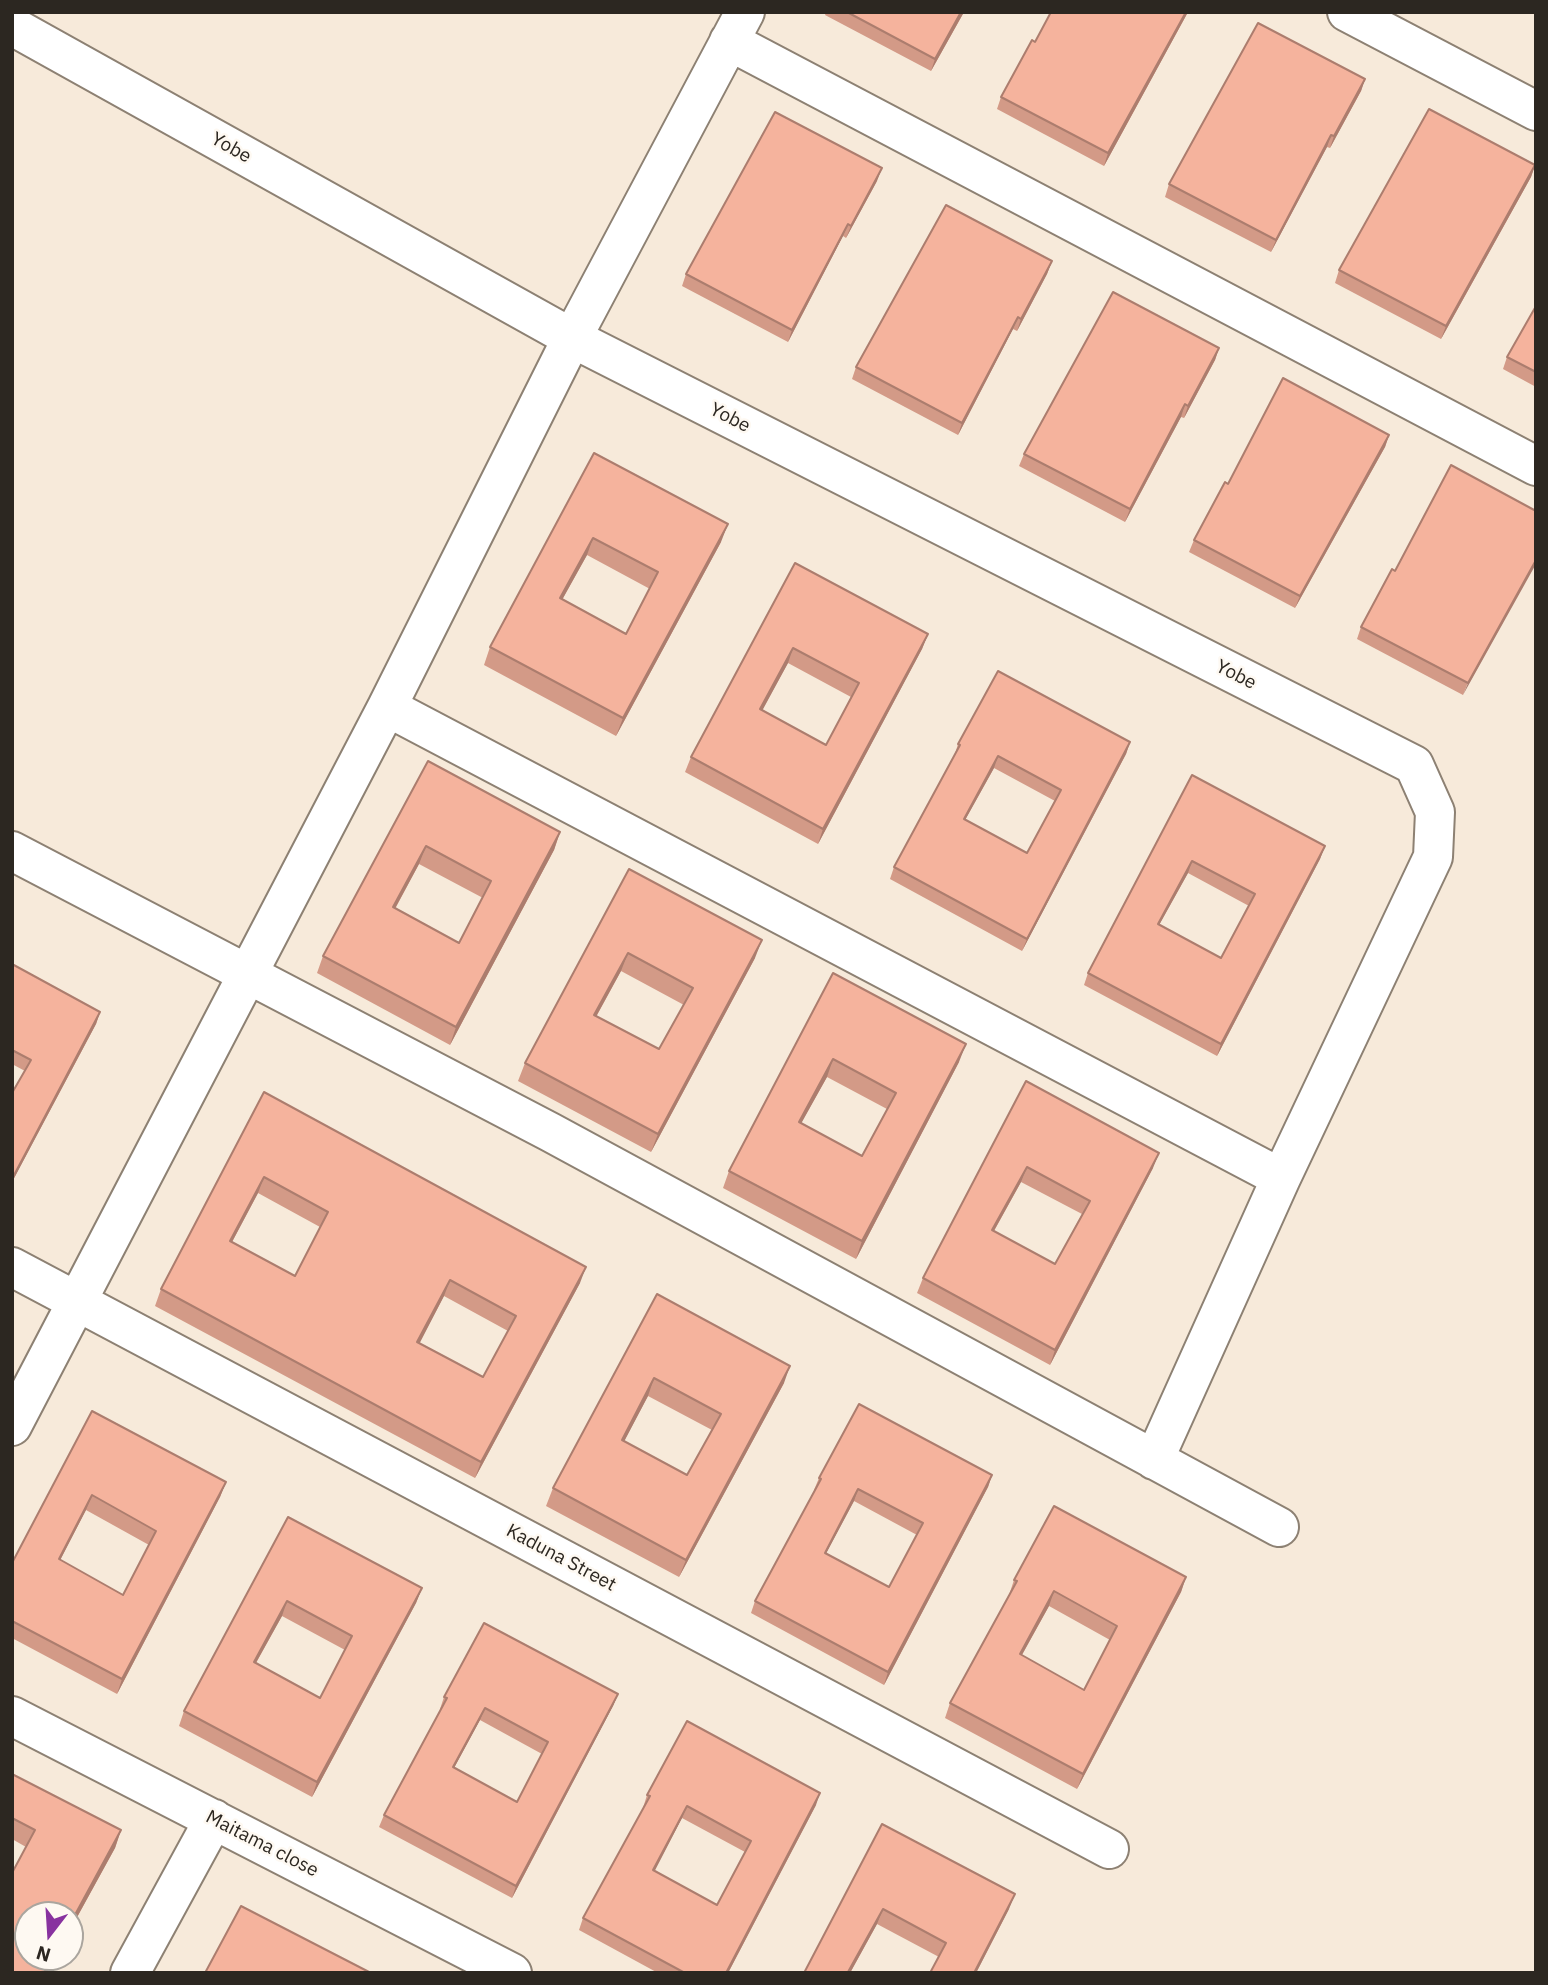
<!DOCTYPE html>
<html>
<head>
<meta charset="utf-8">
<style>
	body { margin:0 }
	#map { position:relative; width:1548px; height:1985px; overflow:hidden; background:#f7eada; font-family:"IBM Plex Sans",sans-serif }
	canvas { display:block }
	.frame { position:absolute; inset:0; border:14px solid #2c2721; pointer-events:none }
	.north { position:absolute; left:14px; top:1901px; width:70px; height:70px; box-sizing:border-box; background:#fef9f2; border:2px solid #aaa59e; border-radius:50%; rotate:197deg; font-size:19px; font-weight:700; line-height:28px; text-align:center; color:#2c2721 }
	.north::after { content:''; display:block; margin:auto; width:24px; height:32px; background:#88329f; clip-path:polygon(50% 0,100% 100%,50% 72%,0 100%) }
</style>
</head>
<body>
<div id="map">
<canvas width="1548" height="1985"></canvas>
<div class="frame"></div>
<div class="north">N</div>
</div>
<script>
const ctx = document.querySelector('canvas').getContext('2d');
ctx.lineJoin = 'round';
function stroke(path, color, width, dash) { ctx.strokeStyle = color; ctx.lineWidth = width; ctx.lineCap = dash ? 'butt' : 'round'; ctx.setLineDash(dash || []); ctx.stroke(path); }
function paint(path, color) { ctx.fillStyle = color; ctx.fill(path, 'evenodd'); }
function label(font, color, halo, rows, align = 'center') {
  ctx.font = font + ' "IBM Plex Sans",sans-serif'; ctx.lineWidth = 5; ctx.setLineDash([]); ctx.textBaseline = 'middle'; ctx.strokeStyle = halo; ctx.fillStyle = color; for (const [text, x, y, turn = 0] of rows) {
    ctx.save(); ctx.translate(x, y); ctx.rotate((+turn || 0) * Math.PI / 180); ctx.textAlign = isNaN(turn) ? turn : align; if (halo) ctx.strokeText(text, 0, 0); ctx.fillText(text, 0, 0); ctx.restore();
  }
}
const minor = new Path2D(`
	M 1347,12 L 1536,111
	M 12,26 L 572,338 L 1414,765 L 1435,812 L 1433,857 L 1281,1178 L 1154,1460
	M 729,41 L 1536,466
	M 387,707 L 1281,1178
	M 12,851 L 550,1132 L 1279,1527
	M 12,1267 L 1109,1849
	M 12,1426 L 387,707 L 572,338 L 745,12
	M 12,1716 L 512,1973
	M 130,1973 L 214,1819`);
stroke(minor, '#8d8173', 42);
stroke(minor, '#fff', 38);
paint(new Path2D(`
	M 826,12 L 964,12 L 931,71 L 825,15 Z
	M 1051,12 L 1188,12 L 1104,166 L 997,109 L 1001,97 L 1035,42 Z
	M 1365,79 L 1361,91 L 1330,148 L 1327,147 L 1271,252 L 1165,197 L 1169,184 Z
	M 1535,165 L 1531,177 L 1441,339 L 1335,283 L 1339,270 Z
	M 877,181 L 846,238 L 843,236 L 788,342 L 682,286 L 686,274 Z
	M 1052,261 L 1047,274 L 1017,331 L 1013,329 L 958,435 L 852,379 L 856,367 Z
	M 1536,306 L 1536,387 L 1503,369 L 1507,357 Z
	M 1219,348 L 1215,360 L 1184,418 L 1181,417 L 1125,522 L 1019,466 L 1024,454 Z
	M 1389,435 L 1385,447 L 1295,608 L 1189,552 L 1194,540 L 1228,484 Z
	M 594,453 L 721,542 L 616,736 L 484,665 L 490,647 ZM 587,555 L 650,589 L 626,634 L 562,600 Z
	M 1536,511 L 1463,695 L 1357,639 L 1361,627 L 1395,571 Z
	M 795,563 L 928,634 L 922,649 L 818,844 L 685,772 L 691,757 ZM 788,663 L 851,697 L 826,745 L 762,710 Z
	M 1130,742 L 1126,754 L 1022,951 L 890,879 L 894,867 L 954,757 L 958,744 ZM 994,768 L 1055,801 L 1027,853 L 965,820 Z
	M 428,761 L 560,832 L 554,850 L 450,1045 L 317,973 L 323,956 ZM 419,864 L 483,898 L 459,943 L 395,909 Z
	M 1192,775 L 1325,846 L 1320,859 L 1217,1056 L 1084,985 L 1088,973 ZM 1188,873 L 1249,906 L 1221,958 L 1159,925 Z
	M 629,869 L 755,958 L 651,1152 L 518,1081 L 525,1063 ZM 621,971 L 684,1005 L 659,1049 L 596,1017 Z
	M 12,964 L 100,1012 L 96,1024 L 12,1182 L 12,1093 L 25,1071 L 12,1064 Z
	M 833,973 L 959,1062 L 856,1259 L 723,1188 L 729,1171 ZM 827,1077 L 887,1109 L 862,1156 L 801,1123 Z
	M 1026,1081 L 1153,1168 L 1050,1365 L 917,1293 L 923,1278 ZM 1021,1182 L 1082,1214 L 1055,1264 L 994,1231 Z
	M 264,1092 L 580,1283 L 475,1478 L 155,1306 L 161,1289 ZM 258,1193 L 320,1227 L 295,1276 L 232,1242 ZM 444,1296 L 508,1331 L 483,1377 L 419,1343 Z
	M 657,1294 L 784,1383 L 679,1577 L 546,1506 L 553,1488 ZM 648,1396 L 712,1430 L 687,1475 L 624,1441 Z
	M 92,1411 L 226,1482 L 220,1497 L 117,1694 L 12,1638 L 12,1563 ZM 86,1510 L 149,1545 L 123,1595 L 60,1560 Z
	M 992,1475 L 988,1487 L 884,1685 L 751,1613 L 755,1601 L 815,1490 L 814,1490 L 819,1478 ZM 854,1501 L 917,1535 L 889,1587 L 826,1553 Z
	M 288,1517 L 422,1588 L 416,1603 L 312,1797 L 179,1726 L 184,1711 ZM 282,1616 L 345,1650 L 320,1698 L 256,1663 Z
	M 1186,1577 L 1181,1592 L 1077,1789 L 945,1718 L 950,1703 L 1009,1595 L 1014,1580 ZM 1049,1606 L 1110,1640 L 1084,1690 L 1022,1655 Z
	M 618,1694 L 613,1706 L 512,1898 L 379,1827 L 384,1815 L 441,1709 L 440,1709 L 444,1697 ZM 480,1720 L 542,1754 L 517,1802 L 454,1768 Z
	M 12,1774 L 121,1830 L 115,1848 L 70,1930 L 70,1915 L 28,1915 L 28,1957 L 55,1957 L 47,1973 L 12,1973 L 12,1873 L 26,1847 L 12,1839 Z
	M 647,1795 L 816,1805 L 728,1973 L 658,1973 L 579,1930 L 583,1918 L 643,1808 ZM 682,1818 L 745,1852 L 717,1905 L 654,1871 Z
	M 882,1824 L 1009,1909 L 976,1973 L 930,1973 L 939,1957 L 877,1924 L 850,1973 Z`), '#d39a87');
paint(new Path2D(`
	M 961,12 L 964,12 L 931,71 L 935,59 Z
	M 1186,12 L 1188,12 L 1104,166 L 1108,153 Z
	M 1365,79 L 1361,91 L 1330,148 L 1334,136 Z
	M 1331,135 L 1327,147 L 1271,252 L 1276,240 Z
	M 1535,165 L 1531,177 L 1441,339 L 1446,326 Z
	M 882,168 L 877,181 L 846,238 L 851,226 Z
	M 848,224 L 843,236 L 788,342 L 792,330 Z
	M 1052,261 L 1047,274 L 1017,331 L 1021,319 Z
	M 1018,317 L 1013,329 L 958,435 L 962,423 Z
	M 1219,348 L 1215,360 L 1184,418 L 1188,406 Z
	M 1185,404 L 1181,417 L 1125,522 L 1130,509 Z
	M 1389,435 L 1385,447 L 1295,608 L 1300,596 Z
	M 728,524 L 721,542 L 616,736 L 623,718 Z
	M 593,538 L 587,555 L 553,616 L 560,598 Z
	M 1536,560 L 1536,564 L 1463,695 L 1468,683 Z
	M 928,634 L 922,649 L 818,844 L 823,829 Z
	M 793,648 L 788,663 L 755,724 L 760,709 Z
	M 1130,742 L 1126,754 L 1022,951 L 1027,939 Z
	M 998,756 L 994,768 L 959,831 L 964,819 Z
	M 560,832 L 554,850 L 450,1045 L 456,1027 Z
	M 426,846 L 419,864 L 386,925 L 393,907 Z
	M 1325,846 L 1320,859 L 1217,1056 L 1221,1044 Z
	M 1192,861 L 1188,873 L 1153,936 L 1158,924 Z
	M 762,940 L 755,958 L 651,1152 L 658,1134 Z
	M 628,953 L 621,971 L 587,1033 L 594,1015 Z
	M 100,1012 L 96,1024 L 12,1182 L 12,1179 Z
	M 966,1044 L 959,1062 L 856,1259 L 862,1241 Z
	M 833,1059 L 827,1077 L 792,1140 L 799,1122 Z
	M 1159,1153 L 1153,1168 L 1050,1365 L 1055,1350 Z
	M 1027,1167 L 1021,1182 L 986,1245 L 992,1230 Z
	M 264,1177 L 258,1193 L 224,1257 L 230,1241 Z
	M 586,1267 L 580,1283 L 475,1478 L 481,1462 Z
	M 450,1280 L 444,1296 L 412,1358 L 417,1342 Z
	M 790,1366 L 784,1383 L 679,1577 L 686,1560 Z
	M 654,1378 L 648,1396 L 616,1457 L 622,1440 Z
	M 992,1475 L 988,1487 L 884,1685 L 888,1672 Z
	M 226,1482 L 220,1497 L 117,1694 L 122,1679 Z
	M 858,1489 L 854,1501 L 820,1565 L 825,1553 Z
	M 92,1495 L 86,1510 L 53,1574 L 59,1559 Z
	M 1186,1577 L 1181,1592 L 1077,1789 L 1083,1774 Z
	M 422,1588 L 416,1603 L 312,1797 L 317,1782 Z
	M 1054,1591 L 1049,1606 L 1014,1669 L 1020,1654 Z
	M 287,1601 L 282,1616 L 248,1677 L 254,1662 Z
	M 618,1694 L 613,1706 L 512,1898 L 516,1886 Z
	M 485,1708 L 480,1720 L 448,1779 L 453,1767 Z
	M 820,1793 L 816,1805 L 728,1973 L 726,1973 Z
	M 687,1806 L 682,1818 L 649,1882 L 653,1870 Z
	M 121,1830 L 115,1848 L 70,1930 L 70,1924 Z
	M 1015,1894 L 1009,1909 L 976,1973 L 974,1973 Z
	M 883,1909 L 877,1924 L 850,1973 L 848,1973 Z
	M 52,1957 L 55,1957 L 47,1973 L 44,1973 Z`), '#ac7d6e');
const building = new Path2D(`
	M 847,12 L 961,12 L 935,59 Z
	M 1051,12 L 1186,12 L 1108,153 L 1001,97 L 1032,40 L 1035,42 Z
	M 1258,23 L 1365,79 L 1334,136 L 1331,135 L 1276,240 L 1169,184 Z
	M 1429,109 L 1535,165 L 1446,326 L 1339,270 Z
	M 775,112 L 882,168 L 851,226 L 848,224 L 792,330 L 686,274 Z
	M 946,205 L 1052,261 L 1021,319 L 1018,317 L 962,423 L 856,367 Z
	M 1113,292 L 1219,348 L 1188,406 L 1185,404 L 1130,509 L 1024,454 Z
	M 1536,306 L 1536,372 L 1507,357 Z
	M 1283,378 L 1389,435 L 1300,596 L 1194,540 L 1225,482 L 1228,484 Z
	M 594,453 L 728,524 L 623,718 L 490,647 ZM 593,538 L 658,572 L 626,634 L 560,598 Z
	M 1451,465 L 1536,511 L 1536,560 L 1468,683 L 1361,627 L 1392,569 L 1395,571 Z
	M 795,563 L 928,634 L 823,829 L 691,757 ZM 793,648 L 859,683 L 826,745 L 760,709 Z
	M 998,671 L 1130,742 L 1027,939 L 894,867 L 960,745 L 958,744 ZM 998,756 L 1061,790 L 1027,853 L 964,819 Z
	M 428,761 L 560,832 L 456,1027 L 323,956 ZM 426,846 L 491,881 L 459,943 L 393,907 Z
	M 1192,775 L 1325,846 L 1221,1044 L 1088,973 ZM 1192,861 L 1255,894 L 1221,958 L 1158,924 Z
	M 629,869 L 762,940 L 658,1134 L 525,1063 ZM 628,953 L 693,988 L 659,1049 L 594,1015 Z
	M 12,964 L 100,1012 L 12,1179 L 12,1093 L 31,1060 L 12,1050 Z
	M 833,973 L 966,1044 L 862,1241 L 729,1171 ZM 833,1059 L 896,1093 L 862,1156 L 799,1122 Z
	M 1026,1081 L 1159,1153 L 1055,1350 L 923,1278 ZM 1027,1167 L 1090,1201 L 1055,1264 L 992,1230 Z
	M 264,1092 L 586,1267 L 481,1462 L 161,1289 ZM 264,1177 L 328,1212 L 295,1276 L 230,1241 ZM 450,1280 L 516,1316 L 483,1377 L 417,1342 Z
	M 657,1294 L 790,1366 L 686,1560 L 553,1488 ZM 654,1378 L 721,1414 L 687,1475 L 622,1440 Z
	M 859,1404 L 992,1475 L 888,1672 L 755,1601 L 821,1479 L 819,1478 ZM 858,1489 L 923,1523 L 889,1587 L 825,1553 Z
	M 92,1411 L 226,1482 L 122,1679 L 12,1621 L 12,1563 ZM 92,1495 L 156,1531 L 123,1595 L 59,1559 Z
	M 1054,1506 L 1186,1577 L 1083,1774 L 950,1703 L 1017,1581 L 1014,1580 ZM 1054,1591 L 1117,1626 L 1084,1690 L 1020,1654 Z
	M 288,1517 L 422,1588 L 317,1782 L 184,1711 ZM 287,1601 L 352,1636 L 320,1698 L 254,1662 Z
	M 484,1623 L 618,1694 L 516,1886 L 384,1815 L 447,1698 L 444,1697 ZM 485,1708 L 548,1742 L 517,1802 L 453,1767 Z
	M 687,1721 L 820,1793 L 726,1973 L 685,1973 L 583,1918 L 650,1796 L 647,1795 ZM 687,1806 L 751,1841 L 717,1905 L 653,1870 Z
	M 12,1774 L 121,1830 L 70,1924 L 70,1915 L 28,1915 L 28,1957 L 52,1957 L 44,1973 L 12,1973 L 12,1873 L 35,1830 L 12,1818 Z
	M 882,1824 L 1015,1894 L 974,1973 L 930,1973 L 946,1943 L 883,1909 L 848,1972 L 850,1973 L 804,1973 Z
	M 241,1906 L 371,1973 L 205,1973 Z`);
paint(building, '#f5b39d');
stroke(building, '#ac7d6e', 2);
label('19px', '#2c2721', '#fef9f2', [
	["Yobe",231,148,29],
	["Yobe",730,418,27],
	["Yobe",1236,675,27],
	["Kaduna Street",561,1558,28],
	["Maitama close",262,1844,27]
]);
</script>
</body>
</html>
